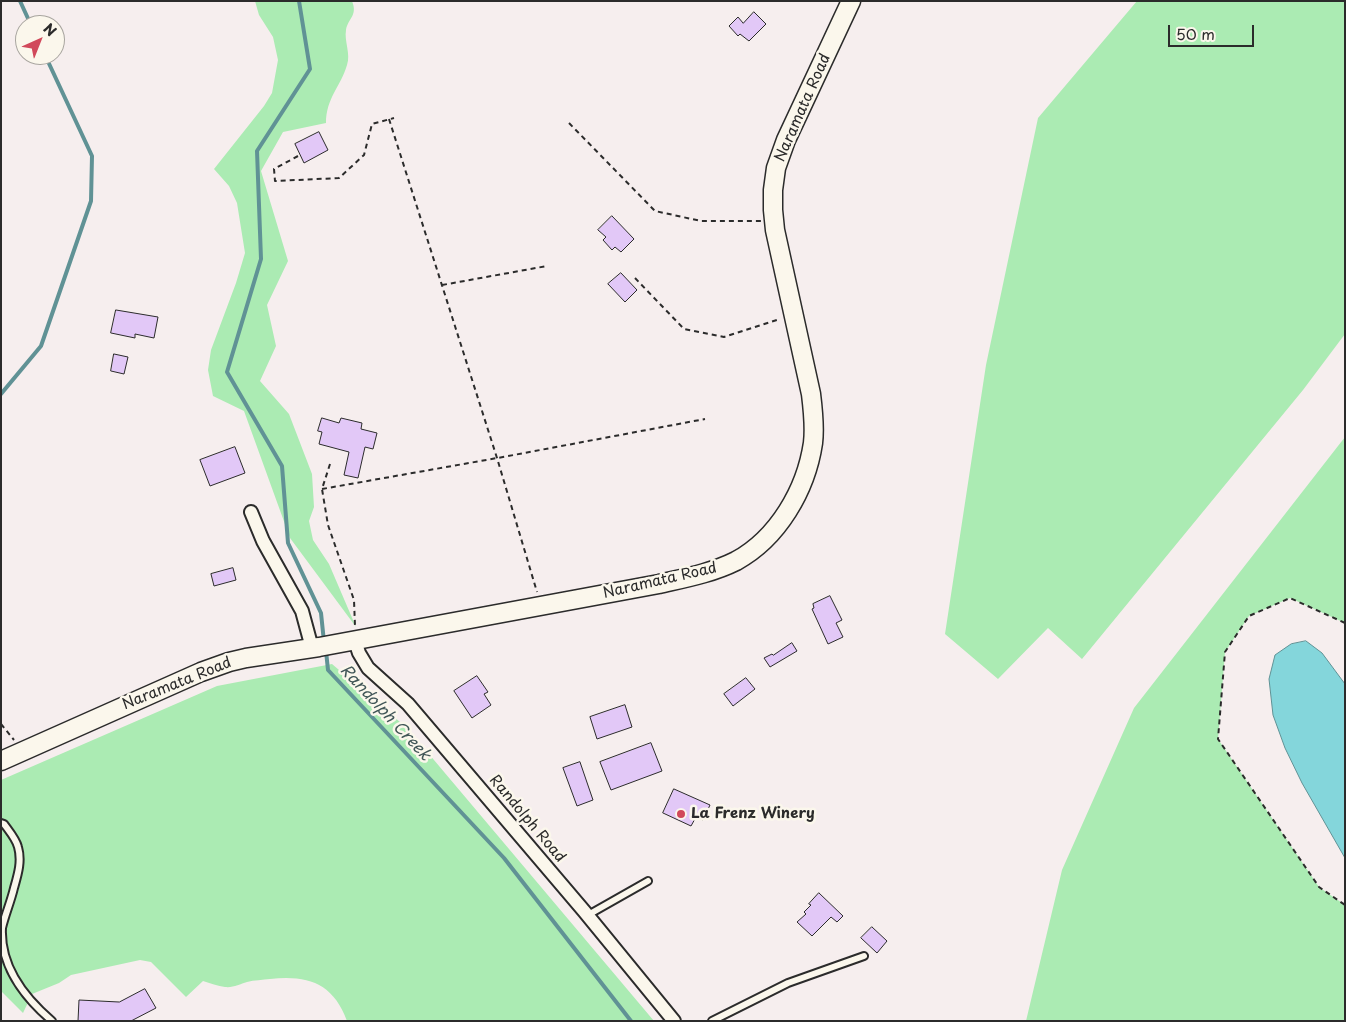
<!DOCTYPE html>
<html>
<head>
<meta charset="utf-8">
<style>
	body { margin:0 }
	#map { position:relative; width:1346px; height:1022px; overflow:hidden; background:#f6eeee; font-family:"Playpen Sans",sans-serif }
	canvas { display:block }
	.frame { position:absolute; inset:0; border:2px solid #2b2b2b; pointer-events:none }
	.north { position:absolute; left:15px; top:15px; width:50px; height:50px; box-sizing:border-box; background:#fbf7ec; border:1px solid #a8a59f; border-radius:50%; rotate:44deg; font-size:14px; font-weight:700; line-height:20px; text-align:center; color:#2b2b2b }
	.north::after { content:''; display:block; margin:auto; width:18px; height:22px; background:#d1495b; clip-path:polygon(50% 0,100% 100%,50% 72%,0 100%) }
	.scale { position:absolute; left:1168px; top:25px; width:86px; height:22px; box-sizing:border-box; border:2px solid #2b2b2b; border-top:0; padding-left:6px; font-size:15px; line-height:18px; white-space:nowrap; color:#2b2b2b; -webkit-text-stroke:4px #fbf7ec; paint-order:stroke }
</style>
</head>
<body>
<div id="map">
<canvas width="1346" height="1022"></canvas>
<div class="frame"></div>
<div class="north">N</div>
<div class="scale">50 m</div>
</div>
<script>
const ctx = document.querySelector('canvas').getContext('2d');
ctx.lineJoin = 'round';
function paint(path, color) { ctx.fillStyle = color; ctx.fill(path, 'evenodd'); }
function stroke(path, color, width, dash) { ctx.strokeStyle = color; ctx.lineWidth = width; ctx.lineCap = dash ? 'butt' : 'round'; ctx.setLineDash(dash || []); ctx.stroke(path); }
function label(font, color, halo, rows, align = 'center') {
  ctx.font = font + ' "Playpen Sans",sans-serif'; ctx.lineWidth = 5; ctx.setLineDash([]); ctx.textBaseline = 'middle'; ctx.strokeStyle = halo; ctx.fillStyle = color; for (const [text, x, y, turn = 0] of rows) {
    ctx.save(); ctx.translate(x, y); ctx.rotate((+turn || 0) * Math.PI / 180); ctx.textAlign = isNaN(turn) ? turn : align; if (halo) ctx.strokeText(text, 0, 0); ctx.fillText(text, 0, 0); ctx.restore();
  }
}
paint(new Path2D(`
	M 255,1 L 352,1 C 358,16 348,18 346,30 C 344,41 351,54 347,65 C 341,86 326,98 326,123 L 283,132 L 261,171 L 288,261 L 267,305 L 276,346 L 260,381 L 289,414 L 312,474 L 314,507 L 309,521 L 313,540 L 329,564 L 356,627 L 290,538 L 244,411 L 213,396 L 208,370 L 211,350 L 236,283 L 245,253 L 237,203 L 229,186 L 214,169 L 264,106 L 272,93 L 278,60 L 273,37 L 259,15 Z
	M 1137,1 L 1345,1 L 1345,334 L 1303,390 L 1082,659 L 1048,628 L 998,679 L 945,634 L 986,365 L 1038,118 Z
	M 1345,437 L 1345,623 L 1290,598 L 1249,616 L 1225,652 L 1218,739 L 1319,887 L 1345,905 L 1345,1021 L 1026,1021 L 1062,870 L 1134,708 Z
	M 332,664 L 407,728 L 654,1021 L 347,1021 C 333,983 308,975 270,979 C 263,980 254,980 247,982 C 240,984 233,988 225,987 C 218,986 210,983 203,981 L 186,997 L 151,962 L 140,960 L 71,975 L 59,983 L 32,994 L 23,1013 L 1,991 L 1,780 L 217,686 Z`), '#abebb3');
const water = new Path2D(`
	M 1306,641 L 1322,653 L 1345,684 L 1345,858 L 1302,783 L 1285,748 L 1273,715 L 1269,679 L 1275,655 L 1291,644 Z`);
paint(water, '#84d6db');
stroke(water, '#609295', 1);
stroke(new Path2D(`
	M 20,1 L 31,25
	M 299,1 L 310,69 L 257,151 L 261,259 L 227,372 L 282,466 L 288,543 L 321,613 L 324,642
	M 1,394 L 41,346 L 91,201 L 92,156 L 45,55
	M 326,651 L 328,670 L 504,858 L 631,1021`), '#609295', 4);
const building = new Path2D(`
	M 754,12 L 766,24 L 749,41 L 740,34 L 738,36 L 729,26 L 738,17 L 743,23 Z
	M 319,132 L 328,150 L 304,163 L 295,144 Z
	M 612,216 L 634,239 L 621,252 L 615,247 L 612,250 L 603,240 L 606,237 L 598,230 Z
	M 621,273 L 637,290 L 625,302 L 608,284 Z
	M 116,310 L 158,317 L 154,338 L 135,334 L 135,338 L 111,333 Z
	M 114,354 L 128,357 L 124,374 L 111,371 Z
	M 322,418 L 339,423 L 341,418 L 362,423 L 361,429 L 377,433 L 373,449 L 365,447 L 358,478 L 344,475 L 349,452 L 319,444 L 322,432 L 318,431 Z
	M 235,447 L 245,473 L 210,486 L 200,460 Z
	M 233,568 L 236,580 L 214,586 L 211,574 Z
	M 830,596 L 842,620 L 836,623 L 843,637 L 828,644 L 812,609 L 814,608 L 813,604 Z
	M 792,643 L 797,651 L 770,667 L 764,658 L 772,654 L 773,655 Z
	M 477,676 L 488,692 L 484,694 L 491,705 L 472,718 L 454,691 Z
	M 746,678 L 755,689 L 733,706 L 724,694 Z
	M 625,705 L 632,727 L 597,739 L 590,717 Z
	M 651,743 L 662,771 L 611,790 L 600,762 Z
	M 580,762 L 593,800 L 577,806 L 563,768 Z
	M 674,789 L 710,805 L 703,820 L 696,817 L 691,826 L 663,813 Z
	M 819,893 L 843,916 L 837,922 L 831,917 L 812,936 L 797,922 L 806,914 L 804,912 L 811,905 L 809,904 Z
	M 872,927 L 887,941 L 877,953 L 861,938 Z
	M 145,989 L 156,1008 L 131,1021 L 78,1021 L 79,1000 L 119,1002 Z`);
paint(building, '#e2c8f7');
stroke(building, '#2b2b2b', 1);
const lane = new Path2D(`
	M 1,823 L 4,824 C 9,831 16,839 18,847 C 22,861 18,874 14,888 C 11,901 5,915 2,928 C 0,967 25,998 52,1021
	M 588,915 L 648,881
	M 712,1021 L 788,983 L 864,956`);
const street = new Path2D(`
	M 251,512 L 263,541 L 302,611 L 312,648
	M 355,641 L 359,653 L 368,668 L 408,704 L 584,911 L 674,1021`);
const secondary = new Path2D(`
	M 1,761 L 201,672 L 229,662 L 246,658 L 319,647 L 659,584 C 685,578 712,573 736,561 C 778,538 806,490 813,443 C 815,427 813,410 811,394 L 775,230 L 773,210 L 773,190 L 776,168 L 786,140 L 851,1`);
stroke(lane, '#2b2b2b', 10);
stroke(street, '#2b2b2b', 16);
stroke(secondary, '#2b2b2b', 21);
stroke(new Path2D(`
	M 389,119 L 497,458 L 537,592
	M 569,123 L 655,211 L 701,221 L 761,221
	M 298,156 L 274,169 L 275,181 L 339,178 L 364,155 L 372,124 L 394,118
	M 635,278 L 684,329 L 724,337 L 780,319
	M 442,285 L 547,266
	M 330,464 L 322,489 L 328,525 L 354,600 L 355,626
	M 322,489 L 503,457 L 705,419
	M 1345,623 L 1290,598 L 1249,616 L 1225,652 L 1218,739 L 1319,887 L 1345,905
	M 1,724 L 14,740`), '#2b2b2b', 2, [5, 4]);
stroke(lane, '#fbf7ec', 6);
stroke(street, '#fbf7ec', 12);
stroke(secondary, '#fbf7ec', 18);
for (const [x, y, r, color] of [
	[681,814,5,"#d1495b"]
]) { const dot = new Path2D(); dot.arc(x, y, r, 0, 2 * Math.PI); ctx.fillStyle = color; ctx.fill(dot); stroke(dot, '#fbf7ec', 2); }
label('15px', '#2b2b2b', '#fbf7ec', [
	["Naramata Road",803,108,-66],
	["Naramata Road",660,581,-13],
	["Naramata Road",177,684,-22],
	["Randolph Road",527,819,50]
]);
label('bold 15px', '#2b2b2b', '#fbf7ec', [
	["La Frenz Winery",691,814]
], 'left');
label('italic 16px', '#415657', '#fbf7ec', [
	["Randolph Creek",385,713,47]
]);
</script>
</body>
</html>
